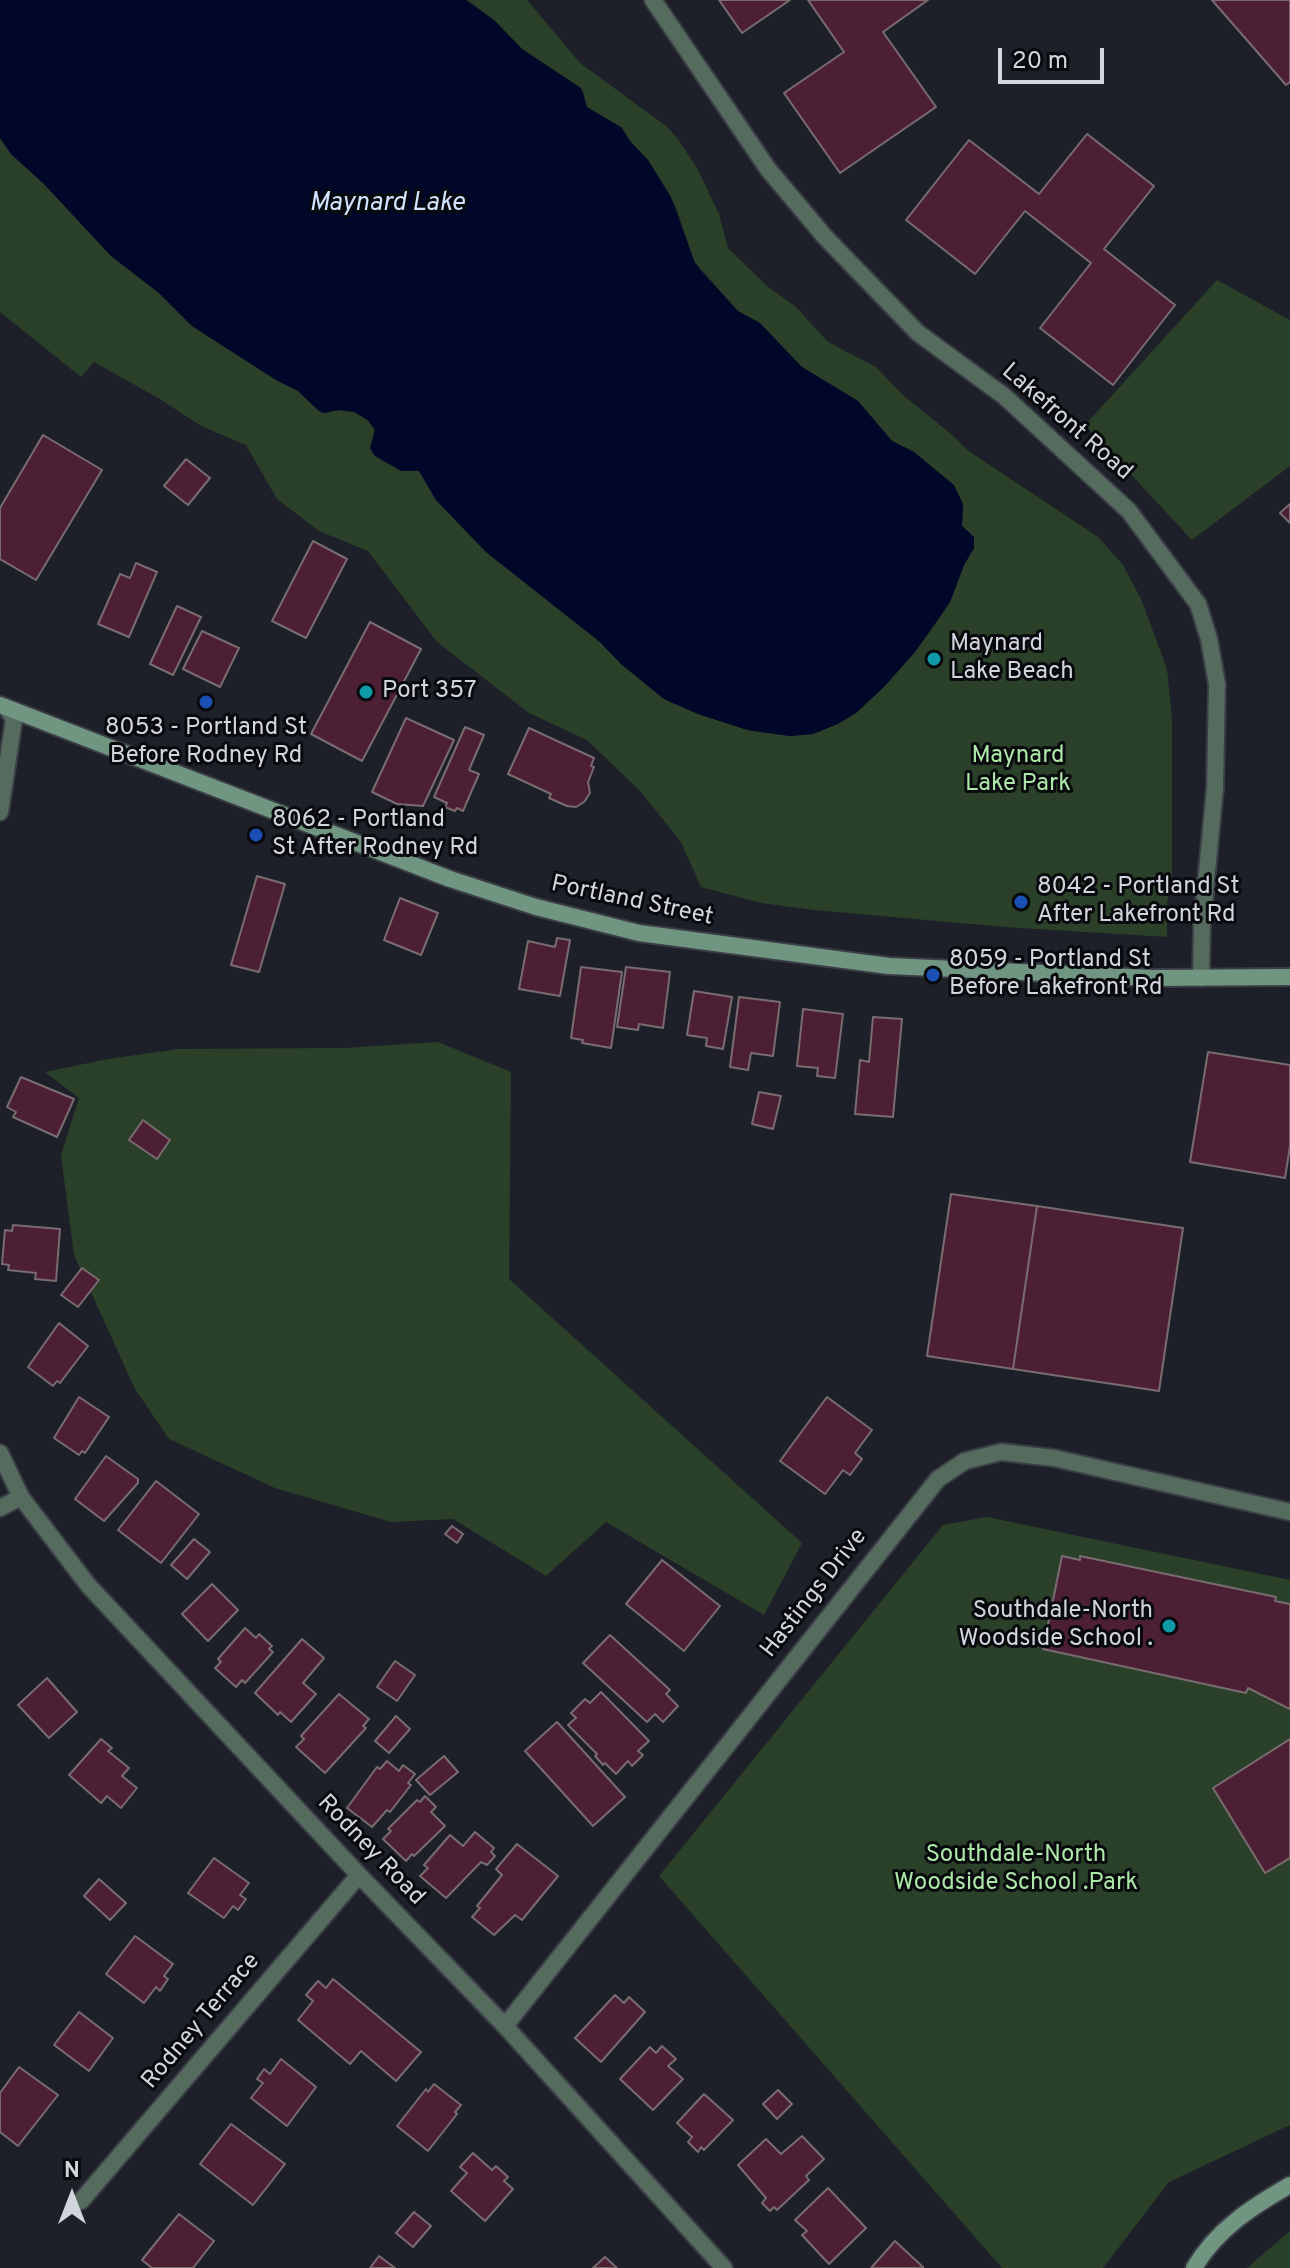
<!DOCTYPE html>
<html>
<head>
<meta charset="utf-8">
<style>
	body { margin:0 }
	#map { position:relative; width:1290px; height:2268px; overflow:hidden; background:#1d2029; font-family:Overpass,sans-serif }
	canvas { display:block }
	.north { position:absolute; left:32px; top:2156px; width:80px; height:80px; -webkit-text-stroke:6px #090a0e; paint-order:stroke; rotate:0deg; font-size:22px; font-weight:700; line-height:32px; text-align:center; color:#d2d5db }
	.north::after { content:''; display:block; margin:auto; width:28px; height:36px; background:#d2d5db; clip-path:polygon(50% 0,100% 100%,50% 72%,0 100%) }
	.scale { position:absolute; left:998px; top:48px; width:106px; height:36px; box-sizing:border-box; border:4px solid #d2d5db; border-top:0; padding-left:10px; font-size:24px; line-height:28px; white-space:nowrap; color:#d2d5db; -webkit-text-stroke:6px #090a0e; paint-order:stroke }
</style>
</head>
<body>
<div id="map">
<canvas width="1290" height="2268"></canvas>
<div class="north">N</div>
<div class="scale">20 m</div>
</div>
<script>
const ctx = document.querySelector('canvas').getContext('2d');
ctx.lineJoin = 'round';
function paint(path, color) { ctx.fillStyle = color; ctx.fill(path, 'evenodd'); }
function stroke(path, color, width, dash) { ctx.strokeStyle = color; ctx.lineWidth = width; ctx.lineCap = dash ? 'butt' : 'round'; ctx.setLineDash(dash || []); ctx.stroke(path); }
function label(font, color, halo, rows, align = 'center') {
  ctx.font = font + ' Overpass,sans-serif'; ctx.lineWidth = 6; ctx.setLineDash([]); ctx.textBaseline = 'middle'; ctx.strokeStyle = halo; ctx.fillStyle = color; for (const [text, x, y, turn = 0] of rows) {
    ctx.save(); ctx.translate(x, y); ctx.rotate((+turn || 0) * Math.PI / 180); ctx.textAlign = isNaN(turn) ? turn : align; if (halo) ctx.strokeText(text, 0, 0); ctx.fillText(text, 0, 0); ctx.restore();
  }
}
paint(new Path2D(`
	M 467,0 L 527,0 L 580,63 L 666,126 L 677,138 L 697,168 L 719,214 L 728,248 L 768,287 L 796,307 L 828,342 L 876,367 L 904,396 L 951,434 L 967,450 L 1098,537 L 1123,565 L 1141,599 L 1167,669 L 1172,718 L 1172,879 L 1167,903 L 1167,937 L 1005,927 L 814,910 L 761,903 L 701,887 L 681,842 L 641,792 L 587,740 L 529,713 L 437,642 L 368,551 L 319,531 L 277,499 L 246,445 L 201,426 L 160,399 L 94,362 L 81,377 L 0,312 L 0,138 L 11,154 L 44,184 L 111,256 L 159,293 L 192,326 L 276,380 L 298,391 L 319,411 L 324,413 L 339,410 L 355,412 L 367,420 L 375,430 C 373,437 370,445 372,450 C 376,464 407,470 419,471 L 436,500 L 486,552 L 600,642 L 621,664 L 653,690 L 664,699 L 698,714 L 753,731 L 790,736 L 813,734 L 856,713 L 915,652 L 934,626 L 950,602 L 964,565 L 974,548 L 971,534 L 962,526 L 963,504 L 914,452 L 892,441 L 858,401 L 802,367 L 738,311 L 694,261 L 676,207 L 648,160 L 630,141 L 621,127 L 587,107 L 583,91 L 522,49 L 495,21 Z
	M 1217,280 L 1290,320 L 1290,466 L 1192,540 L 1085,425 Z
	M 438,1042 L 511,1072 L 509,1279 L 802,1543 L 764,1615 L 606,1522 L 546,1576 L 453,1519 L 391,1522 L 275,1488 L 169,1439 L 135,1389 L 74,1255 L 61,1155 L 79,1098 L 45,1072 L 108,1059 L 179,1049 L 345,1048 Z
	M 987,1517 L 1290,1580 L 1290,2125 L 1169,2182 L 1103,2268 L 1002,2268 L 659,1876 L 943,1525 Z
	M 1290,2231 L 1290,2268 L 1247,2268 Z`), '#2a4028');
paint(new Path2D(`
	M 0,0 L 466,0 L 495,21 L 522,49 L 581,88 L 587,107 L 622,128 L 630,141 L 648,160 L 671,197 L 694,261 L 700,270 L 738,311 L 760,323 L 802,367 L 858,401 L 892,441 L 914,452 L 954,485 L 963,504 L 962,526 L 974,537 L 974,548 L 964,565 L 950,602 L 915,652 L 884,687 L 856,713 L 838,724 L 813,734 L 790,736 L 747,730 L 698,714 L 664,699 L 621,664 L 600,642 L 486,552 L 436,500 L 419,471 L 401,471 L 374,455 L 370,448 L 375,430 L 368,420 L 354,412 L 339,410 L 324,413 L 319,411 L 298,391 L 276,380 L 192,326 L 159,293 L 111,256 L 44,184 L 11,154 L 0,138 Z`), '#000728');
const building = new Path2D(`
	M 719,0 L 790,0 L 742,33 Z
	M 808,0 L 928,0 L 883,32 L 936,107 L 840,173 L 784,93 L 844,52 Z
	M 1212,0 L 1290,0 L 1290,82 L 1286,85 Z
	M 1087,134 L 1154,186 L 1104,249 L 1175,305 L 1113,385 L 1040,328 L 1091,263 L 1025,211 L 975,274 L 906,220 L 969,140 L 1039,194 Z
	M 43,435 L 102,470 L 36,580 L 0,559 L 0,508 Z
	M 186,459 L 210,478 L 188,505 L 164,486 Z
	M 1290,504 L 1290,523 L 1280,513 Z
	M 313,541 L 347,559 L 306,638 L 272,621 Z
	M 136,563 L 157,572 L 129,637 L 98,624 L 120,574 L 130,578 Z
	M 177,606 L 201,617 L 173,675 L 150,664 Z
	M 370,622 L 421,649 L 362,761 L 311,734 Z
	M 202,631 L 239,648 L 220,687 L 183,669 Z
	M 406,718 L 454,740 L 423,806 L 397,804 L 372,792 Z
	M 465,727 L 484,735 L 469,770 L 479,774 L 463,811 L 457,808 L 455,811 L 445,807 L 447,803 L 434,797 Z
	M 529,728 L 594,758 L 591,766 L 594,767 L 588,782 L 590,793 L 584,802 L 576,807 L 567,806 L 549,798 L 551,794 L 508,774 Z
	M 257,876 L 285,884 L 259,972 L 231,965 Z
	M 400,898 L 438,913 L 421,955 L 384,940 Z
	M 557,938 L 570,940 L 560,996 L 519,989 L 528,941 L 555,947 Z
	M 581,967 L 622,972 L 611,1048 L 582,1043 L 583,1040 L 571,1038 Z
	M 626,967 L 670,972 L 663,1028 L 639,1024 L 638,1030 L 617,1027 Z
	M 694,991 L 732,997 L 723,1049 L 706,1046 L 707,1038 L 687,1035 Z
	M 739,997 L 780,1002 L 773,1056 L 751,1053 L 748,1070 L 730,1067 Z
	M 803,1009 L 843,1014 L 835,1078 L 817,1076 L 818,1068 L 797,1066 Z
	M 873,1017 L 902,1019 L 893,1117 L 855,1114 L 860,1060 L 869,1062 Z
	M 1208,1052 L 1290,1065 L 1290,1146 L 1285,1178 L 1190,1162 Z
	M 21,1077 L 74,1099 L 57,1137 L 13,1117 L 16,1112 L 7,1107 Z
	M 759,1092 L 781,1096 L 773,1129 L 752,1124 Z
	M 143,1120 L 170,1140 L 157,1159 L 129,1140 Z
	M 951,1194 L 1037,1206 L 1013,1369 L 927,1356 Z
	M 1037,1206 L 1183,1228 L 1159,1391 L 1013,1369 Z
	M 13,1225 L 60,1229 L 56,1281 L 35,1279 L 36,1273 L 8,1270 L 9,1265 L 2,1264 L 5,1230 L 12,1231 Z
	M 82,1268 L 99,1280 L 78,1307 L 61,1295 Z
	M 59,1323 L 88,1346 L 60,1383 L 57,1381 L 53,1386 L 28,1367 Z
	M 79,1397 L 109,1417 L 85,1453 L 82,1451 L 79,1455 L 54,1438 Z
	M 827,1397 L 872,1430 L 855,1453 L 862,1459 L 850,1475 L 843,1470 L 825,1494 L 780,1461 Z
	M 106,1456 L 138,1479 L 138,1483 L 104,1521 L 75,1499 Z
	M 156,1481 L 199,1514 L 161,1563 L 118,1530 Z
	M 452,1526 L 463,1534 L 457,1543 L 445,1534 Z
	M 194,1539 L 210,1552 L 187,1579 L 171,1565 Z
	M 1062,1556 L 1080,1560 L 1080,1556 L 1276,1597 L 1275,1601 L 1290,1604 L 1290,1709 L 1248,1688 L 1246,1693 L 1043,1649 Z
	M 662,1560 L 720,1606 L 684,1651 L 626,1604 Z
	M 212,1584 L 238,1610 L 208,1641 L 182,1614 Z
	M 245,1628 L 256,1638 L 259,1634 L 272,1646 L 269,1649 L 273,1652 L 245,1683 L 242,1680 L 236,1687 L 215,1668 L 221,1662 L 218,1659 Z
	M 610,1635 L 670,1690 L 666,1694 L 678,1706 L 663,1722 L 655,1714 L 647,1722 L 583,1663 Z
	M 302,1639 L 324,1658 L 303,1683 L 316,1694 L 291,1722 L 280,1712 L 278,1715 L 255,1693 Z
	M 395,1661 L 415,1675 L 397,1701 L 377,1687 Z
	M 47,1678 L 77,1712 L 49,1738 L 18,1705 Z
	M 601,1692 L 649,1741 L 638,1751 L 643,1755 L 632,1766 L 628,1761 L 616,1774 L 605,1763 L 603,1765 L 595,1756 L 597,1754 L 568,1725 L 576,1718 L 571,1713 L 585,1699 L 590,1703 Z
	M 339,1694 L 369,1719 L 363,1726 L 366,1728 L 325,1773 L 296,1747 L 304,1739 L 301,1736 Z
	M 396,1716 L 410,1729 L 389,1753 L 375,1741 Z
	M 557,1722 L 625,1797 L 593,1826 L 525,1751 Z
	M 101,1739 L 112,1748 L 108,1751 L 129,1768 L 122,1776 L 137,1788 L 121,1808 L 107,1796 L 101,1803 L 69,1775 Z
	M 1290,1739 L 1290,1858 L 1265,1873 L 1213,1788 Z
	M 444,1756 L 458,1772 L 430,1795 L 416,1780 Z
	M 387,1761 L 399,1771 L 403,1765 L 415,1774 L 408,1783 L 411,1785 L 390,1812 L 387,1810 L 372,1827 L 347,1808 L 377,1767 L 380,1769 Z
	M 425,1796 L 436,1807 L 431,1812 L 445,1826 L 414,1856 L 412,1854 L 406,1861 L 383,1839 L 391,1831 L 388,1829 L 417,1800 L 420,1802 Z
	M 475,1832 L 494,1848 L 491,1852 L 495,1856 L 487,1865 L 481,1862 L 446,1898 L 420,1876 L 428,1868 L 424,1865 L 450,1835 L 463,1846 Z
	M 517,1844 L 558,1876 L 522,1920 L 515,1915 L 494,1935 L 472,1917 L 480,1908 L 477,1906 L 502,1875 L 496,1869 Z
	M 214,1858 L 249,1883 L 240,1895 L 246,1899 L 238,1910 L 233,1906 L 224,1918 L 188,1893 Z
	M 99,1879 L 126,1903 L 110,1920 L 84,1896 Z
	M 135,1936 L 173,1964 L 164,1976 L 168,1979 L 160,1991 L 156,1987 L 144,2003 L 106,1974 Z
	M 333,1979 L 421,2052 L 396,2081 L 361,2051 L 350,2064 L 298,2020 L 313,2001 L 306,1995 L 318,1981 L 326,1988 Z
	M 615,1995 L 624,2003 L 629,1997 L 645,2012 L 601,2062 L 575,2038 Z
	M 79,2012 L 113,2038 L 89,2071 L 54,2045 Z
	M 662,2046 L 676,2059 L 668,2066 L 683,2079 L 653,2110 L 620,2079 L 650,2047 L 656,2053 Z
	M 281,2059 L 316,2087 L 287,2126 L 251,2098 L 263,2083 L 257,2079 L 264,2069 L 270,2074 Z
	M 19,2067 L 58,2095 L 18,2146 L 0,2132 L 0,2093 Z
	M 434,2084 L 461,2105 L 455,2112 L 457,2114 L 428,2151 L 397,2126 L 426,2089 L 428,2092 Z
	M 778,2090 L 792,2104 L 777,2119 L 763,2104 Z
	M 704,2094 L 733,2120 L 704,2150 L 701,2147 L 698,2152 L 688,2142 L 692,2137 L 677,2123 Z
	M 231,2124 L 285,2164 L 253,2205 L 200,2164 Z
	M 802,2136 L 824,2159 L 806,2176 L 809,2180 L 777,2210 L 774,2207 L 770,2211 L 762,2203 L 766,2198 L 738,2165 L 766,2139 L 781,2154 Z
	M 473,2153 L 492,2170 L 496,2166 L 508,2177 L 504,2181 L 513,2189 L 485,2221 L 451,2191 L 467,2173 L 460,2167 Z
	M 828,2188 L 866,2228 L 829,2264 L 802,2235 L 807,2231 L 795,2220 Z
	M 414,2212 L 431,2226 L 413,2247 L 396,2233 Z
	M 179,2214 L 214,2241 L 193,2268 L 152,2268 L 142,2260 Z
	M 895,2241 L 923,2267 L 923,2268 L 871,2268 Z
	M 379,2256 L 395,2268 L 370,2268 Z
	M 605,2257 L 617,2268 L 593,2268 Z`);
paint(building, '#4d1f35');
stroke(building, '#796c71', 2);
const street = new Path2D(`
	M 653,0 L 768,169 L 825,237 L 918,333 L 1004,396 L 1129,511 L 1198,604 L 1209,639 L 1217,684 L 1215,788 L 1202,924 L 1201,978
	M 0,812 L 14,719 L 6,707
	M 0,1453 L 21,1497 L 88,1585 L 359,1875 L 505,2026 L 724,2268
	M 0,1508 L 21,1497
	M 505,2026 L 938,1479 L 965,1461 L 1001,1452 L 1054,1458 L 1290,1512
	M 81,2201 L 359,1875`);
const secondary = new Path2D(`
	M 0,705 L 450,879 L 536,907 L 639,933 L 889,966 L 1152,978 L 1290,977
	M 1194,2268 C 1217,2229 1252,2207 1290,2185`);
stroke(street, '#3a3d45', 20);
stroke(secondary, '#3a3d45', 20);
stroke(street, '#546b5e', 16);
stroke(secondary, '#709581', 16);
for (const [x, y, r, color] of [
	[934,659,8,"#0f9aa8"],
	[366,692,8,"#0f9aa8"],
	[206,702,8,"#1a4fb4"],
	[256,835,8,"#1a4fb4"],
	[1021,902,8,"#1a4fb4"],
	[933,975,8,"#1a4fb4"],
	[1169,1626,8,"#0f9aa8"]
]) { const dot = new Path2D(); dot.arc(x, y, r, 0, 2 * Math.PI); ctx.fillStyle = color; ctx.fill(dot); stroke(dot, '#090a0e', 3); }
label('24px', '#d2d5db', '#090a0e', [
	["Lakefront Road",1066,423,41],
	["Portland Street",632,902,12],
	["Hastings Drive",815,1594,-52],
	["Rodney Road",370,1851,46],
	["Rodney Terrace",202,2022,-50]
]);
label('24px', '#d2d5db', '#090a0e', [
	["Maynard",950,645],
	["Lake Beach",950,673],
	["Port 357",382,692],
	["8053 - Portland St",206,729,"center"],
	["Before Rodney Rd",206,757,"center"],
	["8062 - Portland",272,821],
	["St After Rodney Rd",272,849],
	["8042 - Portland St",1037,888],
	["After Lakefront Rd",1037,916],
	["8059 - Portland St",949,961],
	["Before Lakefront Rd",949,989],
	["Southdale-North",1153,1612,"right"],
	["Woodside School .",1153,1640,"right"]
], 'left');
label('24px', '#ade7a8', '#090a0e', [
	["Maynard",1018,757],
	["Lake Park",1018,785],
	["Southdale-North",1016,1856],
	["Woodside School .Park",1016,1884]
]);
label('italic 26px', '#d1e3fe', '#090a0e', [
	["Maynard Lake",387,205]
]);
</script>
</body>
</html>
